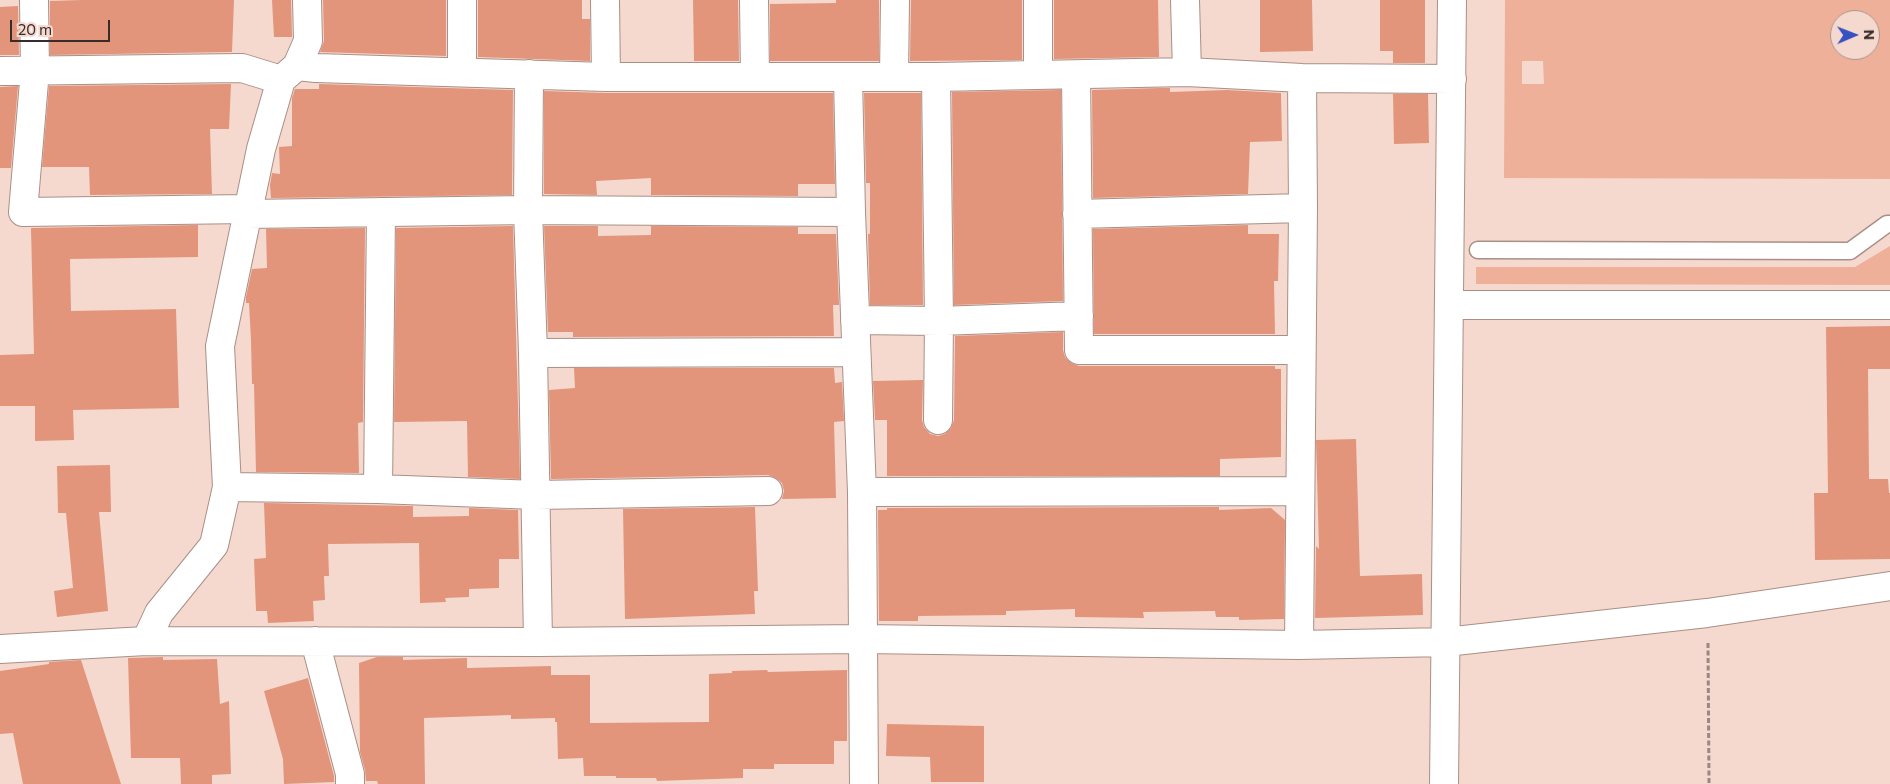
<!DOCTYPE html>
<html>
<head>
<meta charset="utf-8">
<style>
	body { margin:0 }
	#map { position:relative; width:1890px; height:784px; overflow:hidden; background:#f5d9cf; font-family:Commissioner,sans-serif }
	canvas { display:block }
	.north { position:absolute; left:1830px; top:10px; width:50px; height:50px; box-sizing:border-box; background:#f5d9cf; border:1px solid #a9948c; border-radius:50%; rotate:89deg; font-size:14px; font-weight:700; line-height:20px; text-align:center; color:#362c28 }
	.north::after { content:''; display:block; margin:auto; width:18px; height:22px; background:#3651c2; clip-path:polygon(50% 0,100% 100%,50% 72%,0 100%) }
	.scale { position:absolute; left:10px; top:20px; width:100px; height:22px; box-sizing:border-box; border:2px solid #362c28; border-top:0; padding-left:6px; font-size:15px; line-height:18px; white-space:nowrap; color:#362c28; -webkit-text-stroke:4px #f5d9cf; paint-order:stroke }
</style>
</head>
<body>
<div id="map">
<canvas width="1890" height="784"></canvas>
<div class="north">N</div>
<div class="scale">20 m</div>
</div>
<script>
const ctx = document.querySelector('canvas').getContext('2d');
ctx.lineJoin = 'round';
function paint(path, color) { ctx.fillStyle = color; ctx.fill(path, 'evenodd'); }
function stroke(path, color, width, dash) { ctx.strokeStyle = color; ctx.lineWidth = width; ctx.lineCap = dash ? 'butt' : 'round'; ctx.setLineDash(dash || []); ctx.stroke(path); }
paint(new Path2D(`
	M 1505,0 L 1890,0 L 1890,179 L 1504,178 ZM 1840,20 L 1870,20 L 1870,50 L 1840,50 ZM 1522,61 L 1543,61 L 1544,84 L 1522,84 Z
	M 1890,246 L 1890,285 L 1476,284 L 1476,267 L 1855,267 Z`), '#efb09a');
paint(new Path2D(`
	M 82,0 L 234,0 L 232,52 L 50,55 L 50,1 Z
	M 272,0 L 291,0 L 292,37 L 274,37 Z
	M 323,0 L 446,0 L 446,56 L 320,52 L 324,41 Z
	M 478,0 L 582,0 L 582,19 L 590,19 L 590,61 L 478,57 Z
	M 693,0 L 738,0 L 739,61 L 694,61 Z
	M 836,0 L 879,0 L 879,61 L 770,61 L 770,4 L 836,3 Z
	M 911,0 L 1022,0 L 1022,60 L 910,61 Z
	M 1054,0 L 1158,0 L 1159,57 L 1054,59 Z
	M 1260,0 L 1312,0 L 1313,51 L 1260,52 Z
	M 1380,0 L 1425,0 L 1425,63 L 1393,63 L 1393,51 L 1380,51 Z
	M 18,6 L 19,55 L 0,55 L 0,7 Z
	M 231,84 L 229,129 L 210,129 L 212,194 L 90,195 L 89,167 L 42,167 L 49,86 Z
	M 319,84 L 513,90 L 512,195 L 271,198 L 270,185 L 272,173 L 280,174 L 279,147 L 292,146 L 292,98 L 295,89 L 319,89 Z
	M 18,86 L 11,168 L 0,168 L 0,87 Z
	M 1160,88 L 1170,88 L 1170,92 L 1227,90 L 1281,93 L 1282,141 L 1250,142 L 1248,194 L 1093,198 L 1092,90 Z
	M 1061,90 L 1063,301 L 954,305 L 952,92 Z
	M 544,91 L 606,93 L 833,93 L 835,184 L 798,184 L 798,196 L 651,195 L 651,178 L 596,181 L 597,195 L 544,194 Z
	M 864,93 L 921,93 L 923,305 L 870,305 L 868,234 L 870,234 L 870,183 L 866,183 Z
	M 1393,94 L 1428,94 L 1429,143 L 1394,144 Z
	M 198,225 L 198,257 L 70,259 L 71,311 L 176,309 L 179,408 L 73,410 L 74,440 L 35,441 L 35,406 L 0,406 L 0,355 L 34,354 L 31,228 Z
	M 1248,225 L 1248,234 L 1279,234 L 1278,281 L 1274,281 L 1275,334 L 1094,334 L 1093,229 Z
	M 513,226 L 520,479 L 468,477 L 467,421 L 394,422 L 396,228 Z
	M 544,226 L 598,226 L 598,236 L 651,235 L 651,226 L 798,227 L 798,234 L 836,234 L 839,305 L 833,305 L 834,336 L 573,337 L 573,332 L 548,332 Z
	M 365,228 L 363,422 L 358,423 L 359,473 L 256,472 L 254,384 L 252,384 L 251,340 L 249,303 L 246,303 L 246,297 L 252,269 L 267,268 L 266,229 Z
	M 1890,326 L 1890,369 L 1868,369 L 1869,479 L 1888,479 L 1889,493 L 1890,493 L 1890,559 L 1815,560 L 1814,493 L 1828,493 L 1826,327 Z
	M 1063,332 L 1063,350 L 1065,357 L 1071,363 L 1079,366 L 1275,366 L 1275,369 L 1281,369 L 1281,457 L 1220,459 L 1220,476 L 887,476 L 887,420 L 875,420 L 873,381 L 923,380 L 922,420 L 924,427 L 930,434 L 938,436 L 945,434 L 951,428 L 954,420 L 955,336 Z
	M 574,368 L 834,368 L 835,383 L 842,382 L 844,421 L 834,422 L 836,498 L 782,499 L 784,491 L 782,483 L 776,478 L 768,475 L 551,479 L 549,390 L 575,388 Z
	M 1356,439 L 1360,576 L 1422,574 L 1423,615 L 1315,618 L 1316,546 L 1319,549 L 1316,440 Z
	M 110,465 L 111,512 L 99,512 L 108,611 L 57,617 L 54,591 L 73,588 L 66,513 L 58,513 L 57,466 Z
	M 264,503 L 413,506 L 413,517 L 469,516 L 469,508 L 518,510 L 519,559 L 499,559 L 499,588 L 469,589 L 469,597 L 445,598 L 446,602 L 420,603 L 419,543 L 328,544 L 329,576 L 324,576 L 325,600 L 313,601 L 314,621 L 268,623 L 267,611 L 256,611 L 254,559 L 266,558 Z
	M 755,507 L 758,591 L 754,591 L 755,614 L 625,619 L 623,509 Z
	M 1219,507 L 1219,510 L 1271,508 L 1285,520 L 1284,619 L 1239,620 L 1239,617 L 1216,617 L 1215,611 L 1143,612 L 1144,618 L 1075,617 L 1075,609 L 1006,611 L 1006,615 L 918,616 L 918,621 L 879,621 L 878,510 L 887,510 L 887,508 Z
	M 163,657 L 163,660 L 217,659 L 220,704 L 229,701 L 231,774 L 212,775 L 212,784 L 181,784 L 180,758 L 131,758 L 128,658 Z
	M 377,657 L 403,657 L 403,660 L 467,658 L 467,668 L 551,666 L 551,675 L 590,675 L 590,723 L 709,722 L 709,674 L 732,673 L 732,671 L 767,670 L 768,672 L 847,670 L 847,741 L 834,741 L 834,764 L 774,764 L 774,769 L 743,769 L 743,778 L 657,781 L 656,778 L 616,778 L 616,776 L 584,776 L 583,758 L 558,759 L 557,722 L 555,722 L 555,718 L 511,719 L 511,715 L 424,718 L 425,784 L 378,784 L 377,781 L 366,781 L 365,770 L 360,752 L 359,663 Z
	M 81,660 L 121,784 L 23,784 L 13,733 L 0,734 L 0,671 L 49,664 L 49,662 Z
	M 308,678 L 334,776 L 334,782 L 284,784 L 283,759 L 264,691 Z
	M 887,724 L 984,726 L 984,782 L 931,782 L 930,757 L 886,756 Z`), '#e2957a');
const lane = new Path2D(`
	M 1478,250 L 1850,251 L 1887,224 L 1890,224`);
const street = new Path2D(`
	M 34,0 L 35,70 L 23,212 L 248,209
	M 462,0 L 462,72
	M 605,0 L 606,77
	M 754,0 L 755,77
	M 1038,0 L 1038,75
	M 1185,0 L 1187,72
	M 297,66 L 316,68 L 606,77 L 936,77 L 1187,72 L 1302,78 L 1452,79
	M 0,71 L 242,68 L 281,80
	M 529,74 L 528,210 L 533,353 L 538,642
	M 1076,75 L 1079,350 L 1301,350
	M 894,77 L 895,0
	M 936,77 L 939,321 L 938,420
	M 848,78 L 851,212 L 862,492 L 864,784
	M 247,214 L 528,210 L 851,212
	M 1077,214 L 1303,208
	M 1449,305 L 1890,305
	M 855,320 L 939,321 L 1079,316
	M 533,353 L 856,352
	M 227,487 L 378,489 L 536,495 L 768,491
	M 378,489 L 381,212
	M 862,492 L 1300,491
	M 146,641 L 159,613 L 214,545 L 227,487 L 220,346 L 261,149 L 281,80 L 297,66 L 308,41 L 307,0
	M 315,641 L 350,774 L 350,784
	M 1299,645 L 1303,208 L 1302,78
	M 0,649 L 146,641 L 538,642 L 863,639 L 1299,645 L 1446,642 L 1707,613 L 1890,586
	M 1444,784 L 1452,0`);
stroke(lane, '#aa8f86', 19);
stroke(street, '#aa8f86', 30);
stroke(new Path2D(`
	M 1708,643 L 1709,784`), '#9c8881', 3, [5, 2.5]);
stroke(lane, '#fff', 16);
stroke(street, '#fff', 28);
</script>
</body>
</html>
